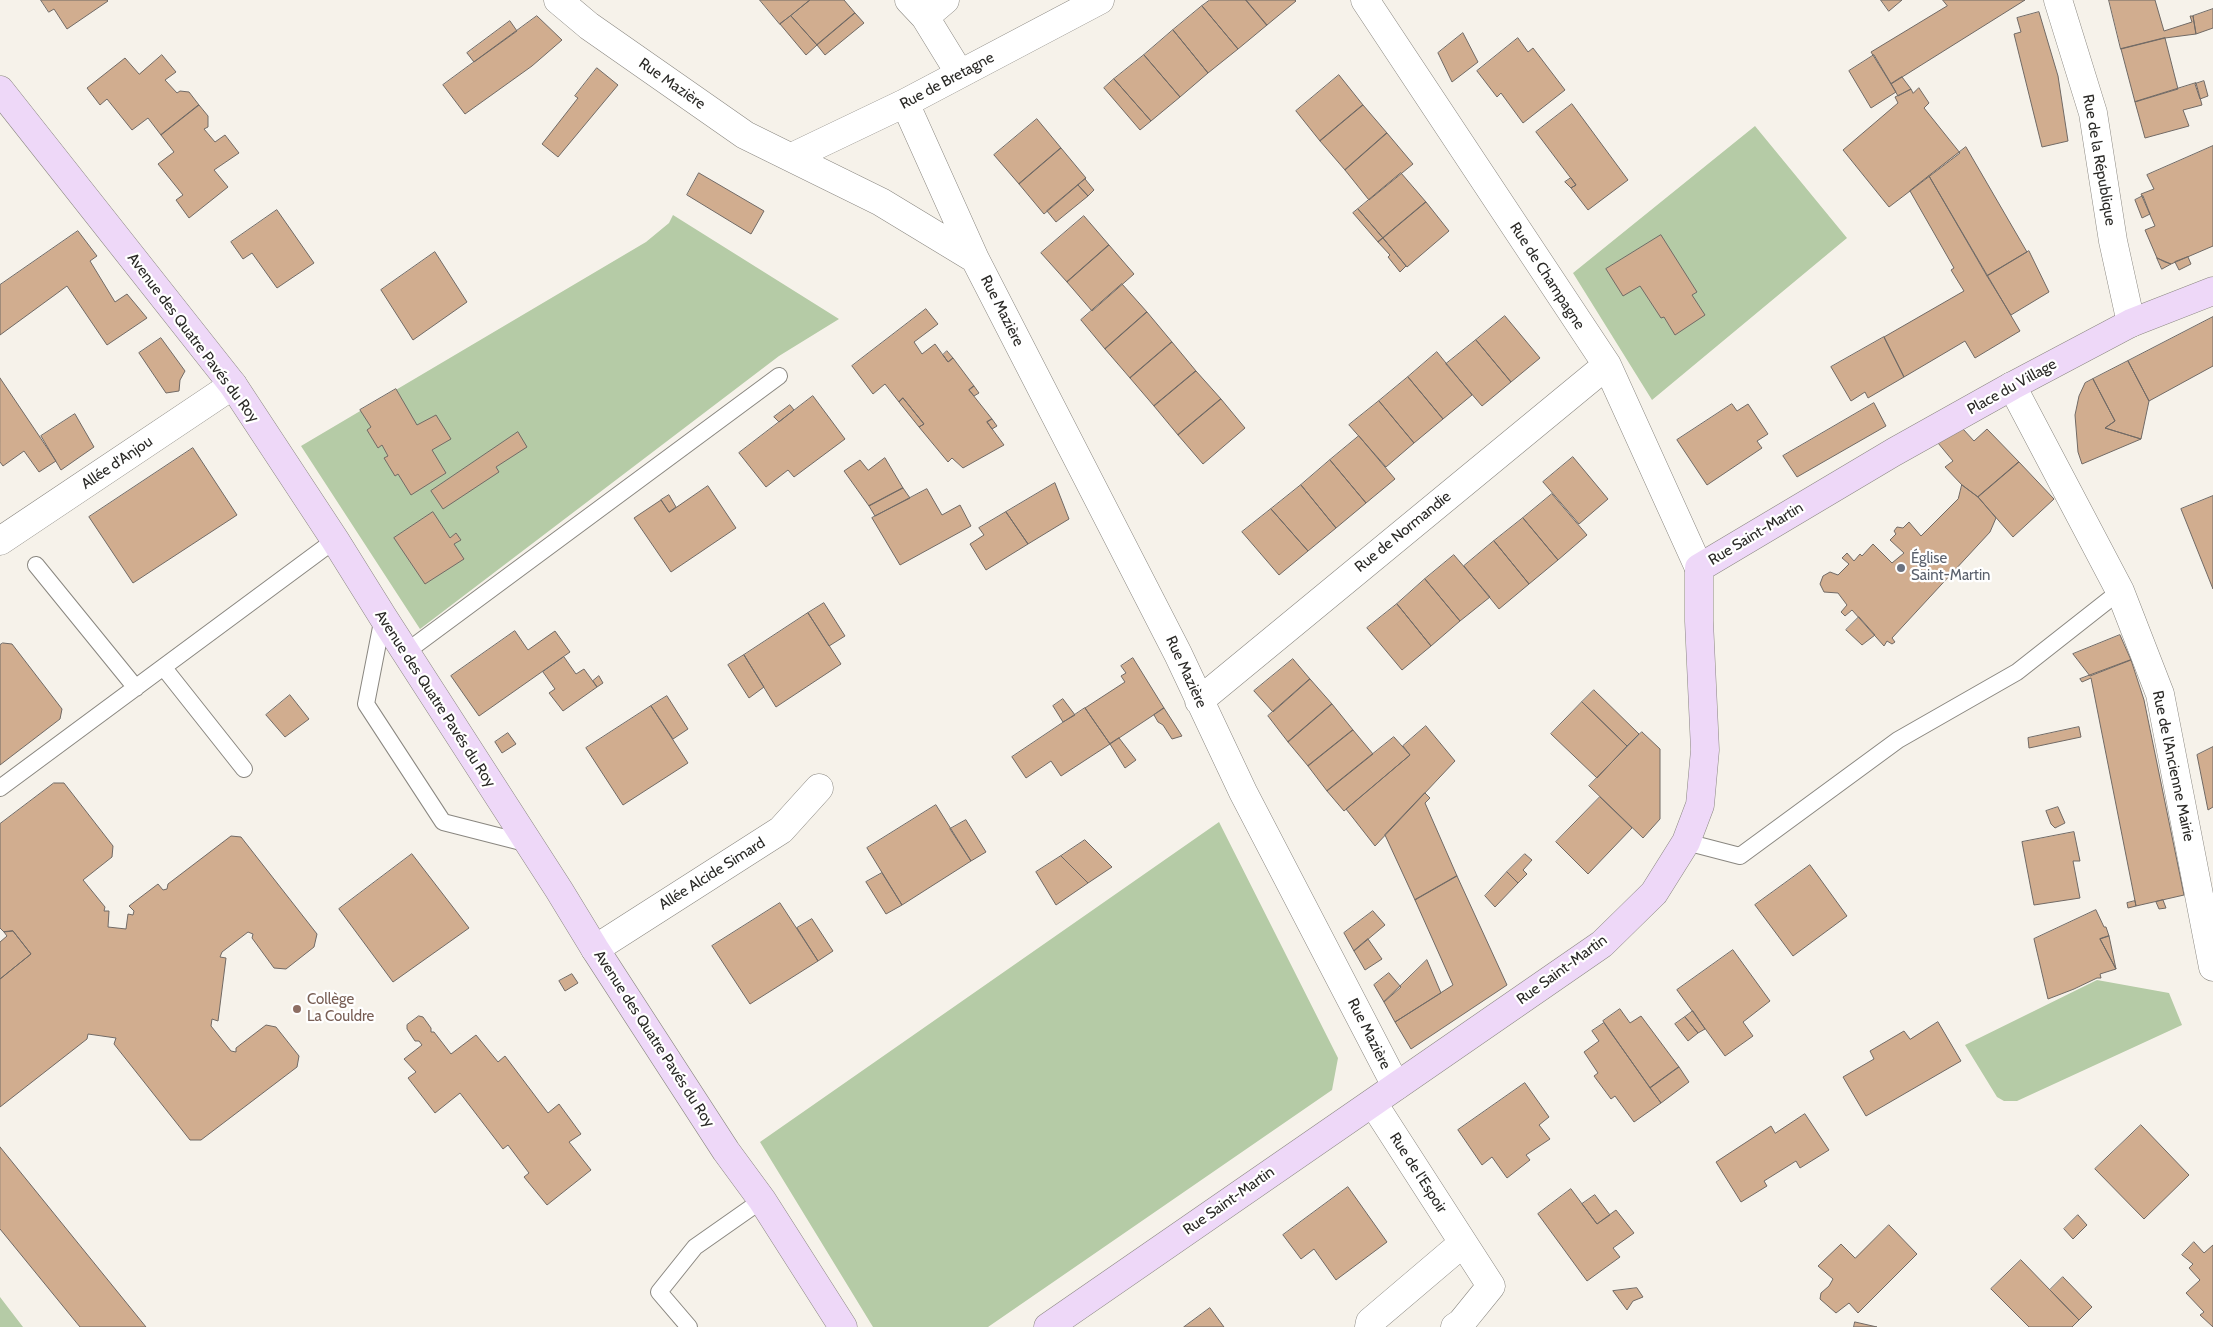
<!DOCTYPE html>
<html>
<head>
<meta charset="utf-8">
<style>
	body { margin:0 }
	canvas { display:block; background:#f6f2ea }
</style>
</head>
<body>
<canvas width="2213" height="1327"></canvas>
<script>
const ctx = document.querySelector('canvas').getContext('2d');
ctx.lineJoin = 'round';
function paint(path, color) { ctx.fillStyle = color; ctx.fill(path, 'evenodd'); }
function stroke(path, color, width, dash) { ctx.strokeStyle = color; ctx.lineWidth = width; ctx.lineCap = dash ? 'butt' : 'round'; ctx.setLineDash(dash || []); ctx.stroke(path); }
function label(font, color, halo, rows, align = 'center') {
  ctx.font = font + ' Cabin,sans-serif'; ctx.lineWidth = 4.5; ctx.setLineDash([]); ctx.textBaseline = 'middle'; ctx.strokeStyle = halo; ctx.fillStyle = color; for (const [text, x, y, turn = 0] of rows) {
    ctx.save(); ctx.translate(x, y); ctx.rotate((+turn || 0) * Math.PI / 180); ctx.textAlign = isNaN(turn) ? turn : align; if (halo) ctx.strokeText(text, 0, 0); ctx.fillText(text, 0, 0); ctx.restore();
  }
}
paint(new Path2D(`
	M 1755,126 L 1847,238 L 1652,400 L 1573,273 Z
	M 673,215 L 839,319 L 779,356 L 420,629 L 301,446 L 646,242 L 669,223 Z
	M 1219,822 L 1338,1058 L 1332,1090 L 988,1327 L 873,1327 L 760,1142 Z
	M 2097,980 L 2169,993 L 2182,1025 L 2017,1101 L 2004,1101 L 1997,1097 L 1965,1045 Z
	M 0,1297 L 23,1327 L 0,1327 Z`), '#b5cba6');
const building = new Path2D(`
	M 41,0 L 107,0 L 108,1 L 67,29 L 54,9 L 49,12 Z
	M 760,0 L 810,0 L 780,24 Z
	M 810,0 L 844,0 L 855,13 L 817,45 L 791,16 Z
	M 1210,0 L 1246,0 L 1267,25 L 1238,49 L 1202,6 Z
	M 1246,0 L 1295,0 L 1296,1 L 1267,25 Z
	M 1881,0 L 1902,0 L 1889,11 Z
	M 1943,0 L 2025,0 L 1891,84 L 1871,52 L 1947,6 Z
	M 2109,0 L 2155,0 L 2164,31 L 2192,22 L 2190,16 L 2193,16 L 2196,34 L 2165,38 L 2121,49 Z
	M 1202,6 L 1238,49 L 1208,73 L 1173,30 Z
	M 2213,9 L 2213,28 L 2196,34 L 2193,16 Z
	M 2039,12 L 2058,76 L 2068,141 L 2042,147 L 2014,34 L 2021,32 L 2017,18 Z
	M 855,13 L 864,23 L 825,55 L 817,45 Z
	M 537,16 L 562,40 L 532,66 L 465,114 L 443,85 Z
	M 791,16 L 817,45 L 806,55 L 780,24 Z
	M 510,21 L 517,31 L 474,62 L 467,53 Z
	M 1173,30 L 1208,73 L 1180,97 L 1144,55 Z
	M 1463,33 L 1478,62 L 1452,82 L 1438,53 Z
	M 1518,38 L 1528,52 L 1533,48 L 1565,90 L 1523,123 L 1501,93 L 1497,97 L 1477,71 Z
	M 2165,38 L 2178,89 L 2135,102 L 2121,49 Z
	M 162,55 L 176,72 L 165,80 L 177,93 L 180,91 L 189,92 L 199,105 L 161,135 L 148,118 L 132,130 L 107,99 L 100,105 L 87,88 L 125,58 L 139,74 Z
	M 1144,55 L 1180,97 L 1151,121 L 1114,79 Z
	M 1874,55 L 1896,92 L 1871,108 L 1849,71 Z
	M 597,68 L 618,85 L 558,157 L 542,144 L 578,98 L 575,96 Z
	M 1339,75 L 1363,105 L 1320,141 L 1296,111 Z
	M 1902,77 L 1911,89 L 1898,96 L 1891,84 Z
	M 1114,79 L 1151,121 L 1140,130 L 1104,88 Z
	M 2204,81 L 2208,96 L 2200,99 L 2195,84 Z
	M 2196,83 L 2202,105 L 2183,110 L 2189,126 L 2145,138 L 2135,102 Z
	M 1919,88 L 1929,103 L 1924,108 L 1960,153 L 1889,207 L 1843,150 L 1898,103 L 1895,97 L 1911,89 L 1913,93 Z
	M 1572,104 L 1628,180 L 1588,210 L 1571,188 L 1576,185 L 1536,132 Z
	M 199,105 L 208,116 L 208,127 L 204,129 L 215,142 L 225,135 L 239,153 L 214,170 L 228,187 L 189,218 L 176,200 L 183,195 L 158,164 L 174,152 L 161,135 Z
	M 1363,105 L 1387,133 L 1345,170 L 1320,141 Z
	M 1037,119 L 1061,148 L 1019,184 L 994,155 Z
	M 1387,133 L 1413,164 L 1369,200 L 1345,170 Z
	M 2213,146 L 2213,246 L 2171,264 L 2157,258 L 2145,230 L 2155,226 L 2141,194 L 2154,189 L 2147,175 Z
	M 1966,147 L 2027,252 L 1987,276 L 1929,176 Z
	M 1061,148 L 1086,178 L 1044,214 L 1019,184 Z
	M 699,173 L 764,211 L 751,234 L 687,195 Z
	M 1401,173 L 1426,202 L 1383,238 L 1358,209 Z
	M 1929,176 L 2020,331 L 1975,358 L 1965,341 L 1904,377 L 1884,337 L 1964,291 L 1951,270 L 1954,268 L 1910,191 Z
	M 1571,178 L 1576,185 L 1571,188 L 1565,182 Z
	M 1085,179 L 1094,190 L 1088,196 L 1078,185 Z
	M 1078,185 L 1088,196 L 1056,222 L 1047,211 Z
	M 2143,196 L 2150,214 L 2142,218 L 2135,200 Z
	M 1426,202 L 1449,231 L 1407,267 L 1383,238 Z
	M 1358,209 L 1383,238 L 1378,242 L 1353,213 Z
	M 277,210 L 314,263 L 277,288 L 252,253 L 243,259 L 231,242 Z
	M 1084,216 L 1109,245 L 1067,282 L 1041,253 Z
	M 78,231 L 97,256 L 90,261 L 115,302 L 127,294 L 147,318 L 107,345 L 67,286 L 0,335 L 0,285 Z
	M 1661,235 L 1697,292 L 1692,295 L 1705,315 L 1675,335 L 1664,317 L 1661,318 L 1640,286 L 1623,296 L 1606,269 Z
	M 1383,238 L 1406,266 L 1400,272 L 1388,257 L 1390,255 L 1378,242 Z
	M 1109,245 L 1134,274 L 1092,311 L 1067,282 Z
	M 2029,251 L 2049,292 L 2011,315 L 1987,276 Z
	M 435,252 L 467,302 L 413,340 L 381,290 Z
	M 2188,257 L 2191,264 L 2179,270 L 2175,262 Z
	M 2157,258 L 2165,262 L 2171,264 L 2162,269 Z
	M 1122,284 L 1147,312 L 1105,349 L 1081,320 Z
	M 926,309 L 938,324 L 914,342 L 922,354 L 935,344 L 948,362 L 953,358 L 974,386 L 969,390 L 992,419 L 987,422 L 1004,445 L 963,468 L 952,458 L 948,462 L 919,427 L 924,424 L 903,398 L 899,402 L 885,384 L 873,394 L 852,366 Z
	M 1147,312 L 1172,342 L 1130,378 L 1105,349 Z
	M 1505,316 L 1540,358 L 1511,382 L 1476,340 Z
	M 2213,317 L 2213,366 L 2149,401 L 2128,361 Z
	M 1884,337 L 1904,377 L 1868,398 L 1865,392 L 1851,401 L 1831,367 Z
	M 161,338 L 185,371 L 180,380 L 179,391 L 166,393 L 139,353 Z
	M 1476,340 L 1511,382 L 1482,406 L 1446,364 Z
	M 1172,342 L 1196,371 L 1154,406 L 1130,378 Z
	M 947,351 L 953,358 L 948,362 L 943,355 Z
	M 1437,352 L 1472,395 L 1443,419 L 1408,377 Z
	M 2128,361 L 2149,401 L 2141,439 L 2105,428 L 2115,421 L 2093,379 Z
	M 1196,371 L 1221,399 L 1178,435 L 1154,406 Z
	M 1408,377 L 1443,419 L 1414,443 L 1379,401 Z
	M 0,378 L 56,461 L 39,472 L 24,451 L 3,466 L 0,462 Z
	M 2093,379 L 2115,421 L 2105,428 L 2141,439 L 2082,464 L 2078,452 L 2075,415 L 2079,396 L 2085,383 Z
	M 974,386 L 979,393 L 974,396 L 969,390 Z
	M 396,389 L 417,425 L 436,415 L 451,439 L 432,450 L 446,473 L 411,495 L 398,474 L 395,476 L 384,458 L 388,456 L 382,445 L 378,448 L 367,430 L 371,427 L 360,410 Z
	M 813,396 L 845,439 L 794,477 L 788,470 L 766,487 L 739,453 Z
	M 903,398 L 924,424 L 919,427 L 899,402 Z
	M 1221,399 L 1245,428 L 1203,464 L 1178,435 Z
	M 1379,401 L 1414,443 L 1386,467 L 1349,425 Z
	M 1874,403 L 1886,426 L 1797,477 L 1783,456 Z
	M 1732,404 L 1737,411 L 1748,404 L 1768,434 L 1757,441 L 1762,448 L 1707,485 L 1677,440 Z
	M 790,405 L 794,410 L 779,422 L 774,417 Z
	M 75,414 L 94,447 L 61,470 L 41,436 Z
	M 992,419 L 997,426 L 992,429 L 987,422 Z
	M 1963,429 L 1974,441 L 1987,429 L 2019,462 L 1978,497 L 1962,485 L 1945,467 L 1953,461 L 1938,443 Z
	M 518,432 L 527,447 L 496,467 L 499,472 L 443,509 L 431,491 Z
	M 1359,436 L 1395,479 L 1366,503 L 1330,460 Z
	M 193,448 L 237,515 L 133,583 L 89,517 Z
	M 1573,457 L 1608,499 L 1579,524 L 1543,482 Z
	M 885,458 L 903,488 L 869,506 L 844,471 L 860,460 L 868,470 Z
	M 1330,460 L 1366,503 L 1336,528 L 1301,485 Z
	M 2019,462 L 2054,499 L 2013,537 L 1978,497 Z
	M 1055,483 L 1069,519 L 1028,544 L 1006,512 Z
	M 1301,485 L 1336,528 L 1308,551 L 1271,509 Z
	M 1962,485 L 1978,497 L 1996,518 L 1990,532 L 1892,638 L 1895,642 L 1892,644 L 1887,641 L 1884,646 L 1852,610 L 1845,616 L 1841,612 L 1847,605 L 1838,593 L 1824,592 L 1820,584 L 1823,576 L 1830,572 L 1838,575 L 1849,564 L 1842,558 L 1847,553 L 1854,561 L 1860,554 L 1862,556 L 1873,544 L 1892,563 L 1904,553 L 1890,540 L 1896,534 L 1894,531 L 1897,527 L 1903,528 L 1909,522 L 1921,536 L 1958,499 Z
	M 708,486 L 736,528 L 671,572 L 634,518 L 661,500 L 669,512 Z
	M 903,488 L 910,498 L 875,516 L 869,506 Z
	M 927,489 L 942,515 L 960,505 L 971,526 L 900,565 L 872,518 Z
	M 1552,494 L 1587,535 L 1558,560 L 1523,518 Z
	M 669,495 L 676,507 L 669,512 L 661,500 Z
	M 2213,496 L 2213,589 L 2181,509 Z
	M 1271,509 L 1308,551 L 1279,575 L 1242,532 Z
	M 433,512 L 450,538 L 456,533 L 461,540 L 454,544 L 464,559 L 425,584 L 394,538 Z
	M 1006,512 L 1028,544 L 986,570 L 970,544 L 984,535 L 979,528 Z
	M 1523,518 L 1558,560 L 1529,584 L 1494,541 Z
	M 1494,541 L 1529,584 L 1499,609 L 1464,566 Z
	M 1454,555 L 1490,597 L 1460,621 L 1425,579 Z
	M 1425,579 L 1460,621 L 1431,646 L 1397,604 Z
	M 824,603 L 845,636 L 829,646 L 808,613 Z
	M 1397,604 L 1431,646 L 1402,670 L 1367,628 Z
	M 808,613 L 841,664 L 776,707 L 744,655 Z
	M 1859,617 L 1875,635 L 1862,645 L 1846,630 Z
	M 515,631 L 528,650 L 555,631 L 570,652 L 479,716 L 451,676 Z
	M 2120,635 L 2131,660 L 2090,676 L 2073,654 Z
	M 3,643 L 12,644 L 62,709 L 60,719 L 0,765 L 0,645 Z
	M 744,655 L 764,687 L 749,698 L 728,665 Z
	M 564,657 L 576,674 L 584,669 L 597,687 L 563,711 L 549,693 L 555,689 L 543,672 Z
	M 1133,658 L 1164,708 L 1110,744 L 1085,708 L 1125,682 L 1121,676 L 1126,673 L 1121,666 Z
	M 1293,659 L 1310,679 L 1273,712 L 1254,691 Z
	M 2131,660 L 2144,700 L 2184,895 L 2136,906 L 2091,678 L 2082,682 L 2080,679 Z
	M 599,676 L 603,683 L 597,687 L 593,681 Z
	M 1310,679 L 1332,704 L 1288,742 L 1268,716 Z
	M 1594,690 L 1639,734 L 1627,746 L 1582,702 Z
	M 290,695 L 309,719 L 285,737 L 266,715 Z
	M 667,696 L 688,729 L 673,739 L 651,706 Z
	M 1063,699 L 1075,715 L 1063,722 L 1053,706 Z
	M 1582,702 L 1627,746 L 1597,778 L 1551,734 Z
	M 1332,704 L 1353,730 L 1308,766 L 1288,742 Z
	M 651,706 L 688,763 L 623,805 L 586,748 Z
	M 1085,708 L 1110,744 L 1061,776 L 1051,761 L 1026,778 L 1012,757 Z
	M 1164,708 L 1182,736 L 1172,739 L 1163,725 L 1158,722 L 1154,715 Z
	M 1426,726 L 1455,761 L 1375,846 L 1346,809 L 1410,755 L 1403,746 Z
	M 2079,727 L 2081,737 L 2029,748 L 2028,738 Z
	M 1353,730 L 1373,754 L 1327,791 L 1308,766 Z
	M 1642,732 L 1660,749 L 1660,819 L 1643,838 L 1589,786 Z
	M 508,733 L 516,744 L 502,753 L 495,742 Z
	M 1394,737 L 1410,755 L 1344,811 L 1327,791 Z
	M 1119,738 L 1136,760 L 1125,768 L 1110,744 Z
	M 2213,747 L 2213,807 L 2208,810 L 2197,755 Z
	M 54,783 L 64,783 L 113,846 L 112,857 L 83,880 L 105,907 L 104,911 L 109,911 L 108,927 L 126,929 L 128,914 L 133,915 L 134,911 L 129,906 L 158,884 L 163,890 L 167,889 L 168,884 L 231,836 L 241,837 L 317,934 L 314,947 L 286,969 L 274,968 L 252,938 L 253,934 L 248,932 L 222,952 L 220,957 L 226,958 L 218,1021 L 212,1019 L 211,1026 L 231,1051 L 236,1052 L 236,1048 L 266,1025 L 276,1027 L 299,1056 L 297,1067 L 201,1140 L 190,1140 L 114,1044 L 116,1038 L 88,1034 L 87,1039 L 0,1107 L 0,979 L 31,954 L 13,931 L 4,932 L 0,928 L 0,824 Z
	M 1425,793 L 1430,798 L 1425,803 L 1457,876 L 1415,900 L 1385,835 Z
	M 1600,797 L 1632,828 L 1588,874 L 1556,842 Z
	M 936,805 L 971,861 L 902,905 L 867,848 Z
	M 2058,807 L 2065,823 L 2055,828 L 2051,824 L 2046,811 Z
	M 966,820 L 986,852 L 971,861 L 950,829 Z
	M 2074,832 L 2080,861 L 2073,861 L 2080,898 L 2034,905 L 2022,842 Z
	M 1085,840 L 1112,867 L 1088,883 L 1061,856 Z
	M 412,854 L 469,928 L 393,982 L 339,909 Z
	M 1525,854 L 1532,860 L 1523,870 L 1527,874 L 1518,883 L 1507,872 Z
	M 1061,856 L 1088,883 L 1056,905 L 1036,872 Z
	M 1810,865 L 1847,916 L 1793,956 L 1755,905 Z
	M 1507,872 L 1518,883 L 1495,907 L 1485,896 Z
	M 882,873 L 902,905 L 886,914 L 866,882 Z
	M 1457,876 L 1507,985 L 1411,1049 L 1395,1022 L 1453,985 L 1415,900 Z
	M 2163,900 L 2166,908 L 2159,909 L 2156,902 Z
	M 2135,901 L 2136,906 L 2128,908 L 2127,903 Z
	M 780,903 L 818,961 L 750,1004 L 712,946 Z
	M 2096,910 L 2104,927 L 2106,927 L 2109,936 L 2100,939 L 2116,969 L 2100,974 L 2101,978 L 2097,978 L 2074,989 L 2048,999 L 2034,939 Z
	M 1373,911 L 1385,925 L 1354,951 L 1344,933 Z
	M 812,919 L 833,951 L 818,961 L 797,928 Z
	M 13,931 L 31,954 L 0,979 L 0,942 L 7,936 L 4,932 Z
	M 2109,936 L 2112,950 L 2116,969 L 2100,939 Z
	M 1368,939 L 1382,959 L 1365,970 L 1354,951 Z
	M 1733,950 L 1770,1001 L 1743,1022 L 1753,1036 L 1725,1056 L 1677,990 Z
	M 1427,960 L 1441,993 L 1395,1022 L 1384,1002 Z
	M 1389,973 L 1401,987 L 1384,1002 L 1374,985 Z
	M 572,974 L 578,983 L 565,991 L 559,981 Z
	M 1620,1009 L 1630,1023 L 1641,1016 L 1679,1067 L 1650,1088 L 1603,1021 Z
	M 1693,1011 L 1705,1029 L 1698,1033 L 1685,1017 Z
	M 419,1016 L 423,1017 L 431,1028 L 431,1032 L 434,1032 L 451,1054 L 476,1035 L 498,1062 L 505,1056 L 548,1113 L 559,1104 L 581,1134 L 569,1142 L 591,1170 L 547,1205 L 524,1177 L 529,1173 L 508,1145 L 503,1149 L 460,1093 L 435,1113 L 408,1078 L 416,1072 L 404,1059 L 422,1045 L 419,1041 L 415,1041 L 407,1029 L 407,1025 Z
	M 1685,1017 L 1698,1033 L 1688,1041 L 1675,1024 Z
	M 1938,1022 L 1961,1061 L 1866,1116 L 1843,1077 L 1874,1059 L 1870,1051 L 1904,1031 L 1910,1039 Z
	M 1604,1023 L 1661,1103 L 1634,1122 L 1615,1096 L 1611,1099 L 1594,1076 L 1598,1073 L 1584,1052 L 1599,1041 L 1592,1031 Z
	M 1679,1067 L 1689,1082 L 1661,1103 L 1650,1088 Z
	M 1525,1083 L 1549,1117 L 1539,1125 L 1550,1139 L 1526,1155 L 1530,1160 L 1507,1178 L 1492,1157 L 1482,1165 L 1458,1130 Z
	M 1805,1114 L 1829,1150 L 1800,1168 L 1796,1161 L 1764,1181 L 1767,1186 L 1741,1202 L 1716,1162 L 1771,1126 L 1775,1133 Z
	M 2141,1125 L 2189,1175 L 2144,1219 L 2095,1169 Z
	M 0,1147 L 146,1327 L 80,1327 L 0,1229 Z
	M 1348,1187 L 1387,1242 L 1336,1280 L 1314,1249 L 1301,1259 L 1283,1235 Z
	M 1571,1189 L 1597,1224 L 1616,1210 L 1634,1233 L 1613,1248 L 1620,1257 L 1587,1281 L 1538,1214 Z
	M 1595,1195 L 1610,1215 L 1597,1224 L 1582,1204 Z
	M 2078,1215 L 2087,1225 L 2073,1239 L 2064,1229 Z
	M 1889,1225 L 1917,1254 L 1858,1313 L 1849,1303 L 1836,1313 L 1820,1299 L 1821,1293 L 1829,1286 L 1833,1279 L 1818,1266 L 1841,1244 L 1855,1258 Z
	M 2194,1242 L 2204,1253 L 2213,1245 L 2213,1327 L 2200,1315 L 2204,1312 L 2186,1293 L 2200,1280 L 2189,1268 L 2193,1264 L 2182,1255 Z
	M 2021,1260 L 2079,1320 L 2072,1327 L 2029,1327 L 1991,1289 Z
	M 2063,1277 L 2092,1307 L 2079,1320 L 2050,1290 Z
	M 1637,1288 L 1643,1297 L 1633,1301 L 1627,1310 L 1613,1291 Z
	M 1210,1308 L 1224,1327 L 1184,1327 Z
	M 1855,1322 L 1877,1327 L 1854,1327 Z`);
paint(building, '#d1ad8f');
stroke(building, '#716a65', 1);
const lane = new Path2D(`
	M 36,565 L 136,688
	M 383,617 L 366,704 L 443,822 L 529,844
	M 406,652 L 779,376
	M 164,668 L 244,769
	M 0,788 L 335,540
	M 1686,842 L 1740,856 L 1898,740 L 2017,672 L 2120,591
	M 689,1327 L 659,1292 L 695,1247 L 762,1200`);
const street = new Path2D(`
	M 558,0 L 589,26 L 745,135 L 881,202 L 975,259 L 1178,654 L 1243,792 L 1396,1086
	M 909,0 L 925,17 L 960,74
	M 1365,0 L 1607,365 L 1699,568
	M 2058,0 L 2093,113 L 2113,241 L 2131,323
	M 925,17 L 945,0
	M 905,103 L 975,259
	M 792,157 L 905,103 L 1100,0
	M 2012,386 L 2120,591 L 2160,694 L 2213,967
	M 0,541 L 233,385
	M 1199,701 L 1607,365
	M 595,949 L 781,830 L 819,788
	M 1373,1103 L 1491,1286 L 1461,1323 L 1455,1327
	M 1369,1327 L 1370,1322 L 1463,1243`);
const secondary = new Path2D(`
	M 0,90 L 233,385 L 335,540 L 383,617 L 559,890 L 595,949 L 726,1151 L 762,1200 L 843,1327
	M 1048,1327 L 1602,944 L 1654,893 L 1686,842 L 1700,805 L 1705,750 L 1699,621 L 1699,568 L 1894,452 L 2012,386 L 2131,323 L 2213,291`);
stroke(lane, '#8a8780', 18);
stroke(street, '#8a8780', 29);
stroke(secondary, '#8a8780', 29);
stroke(lane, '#fff', 16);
stroke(street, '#fff', 28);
stroke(secondary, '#eed8f8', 28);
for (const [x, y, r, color] of [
	[1901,568,5,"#6b7280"],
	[297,1009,5,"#8d6e63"]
]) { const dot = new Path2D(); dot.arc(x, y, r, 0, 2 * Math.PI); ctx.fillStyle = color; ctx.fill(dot); stroke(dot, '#fff', 2); }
label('15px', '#2a2926', '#fff', [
	["Rue de Bretagne",947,81,-28],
	["Rue Mazière",672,84,35],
	["Rue de la République",2099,160,80],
	["Rue de Champagne",1547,276,57],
	["Rue Mazière",1002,311,63],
	["Avenue des Quatre Pavés du Roy",193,338,53],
	["Place du Village",2012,387,-29],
	["Allée d'Anjou",117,463,-34],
	["Rue de Normandie",1403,532,-39],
	["Rue Saint-Martin",1756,534,-31],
	["Rue Mazière",1186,672,65],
	["Avenue des Quatre Pavés du Roy",435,699,57],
	["Rue de l'Ancienne Mairie",2173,766,78],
	["Allée Alcide Simard",712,874,-32],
	["Rue Saint-Martin",1562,970,-36],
	["Rue Mazière",1369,1034,63],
	["Avenue des Quatre Pavés du Roy",654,1039,57],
	["Rue de l'Espoir",1418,1173,57],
	["Rue Saint-Martin",1229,1201,-35]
]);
label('15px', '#5b616d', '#fff', [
	["Église",1911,559],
	["Saint-Martin",1911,576]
], 'left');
label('15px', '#785e54', '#fff', [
	["Collège",307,1000],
	["La Couldre",307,1017]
], 'left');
</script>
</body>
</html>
